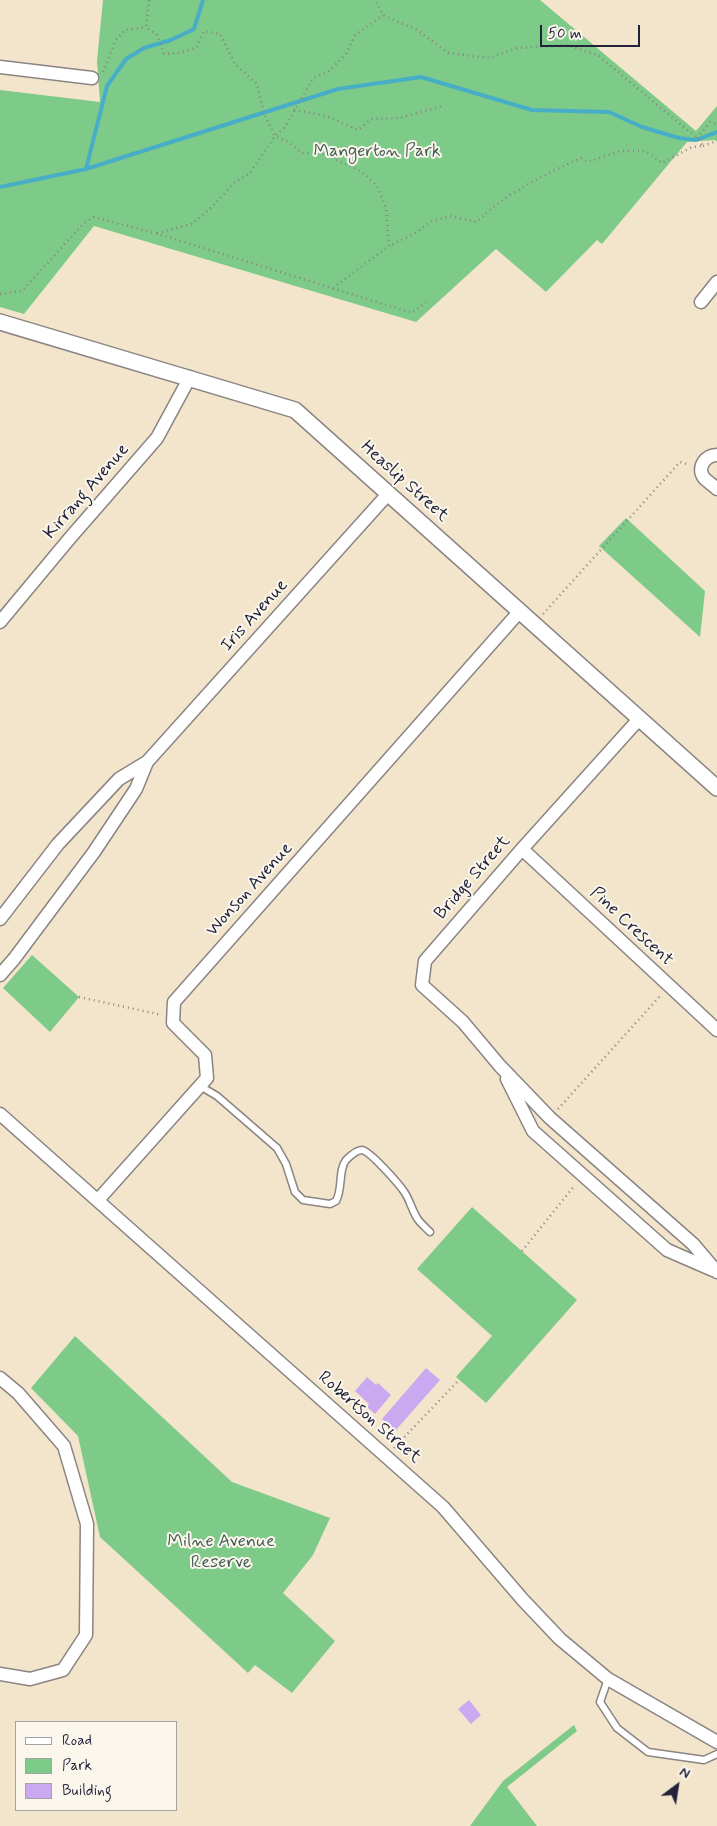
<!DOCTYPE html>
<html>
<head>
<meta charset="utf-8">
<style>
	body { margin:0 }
	#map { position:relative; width:717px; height:1826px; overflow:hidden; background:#f3e5cb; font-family:Mynerve,sans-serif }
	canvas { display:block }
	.legend { position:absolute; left:15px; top:1721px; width:162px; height:90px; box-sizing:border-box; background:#fbf7ec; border:1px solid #a4a2a5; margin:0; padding:6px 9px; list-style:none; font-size:15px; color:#22223b }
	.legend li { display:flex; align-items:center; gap:10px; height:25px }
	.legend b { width:25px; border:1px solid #a4a2a5 }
	.north { position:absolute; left:652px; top:1761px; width:50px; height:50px; -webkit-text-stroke:4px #fbf7ec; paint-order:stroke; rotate:31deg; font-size:14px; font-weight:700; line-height:20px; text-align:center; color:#22223b }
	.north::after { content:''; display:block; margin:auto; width:18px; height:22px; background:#22223b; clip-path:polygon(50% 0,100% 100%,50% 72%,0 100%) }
	.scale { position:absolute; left:540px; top:25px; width:100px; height:22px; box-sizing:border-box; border:2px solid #22223b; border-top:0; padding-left:6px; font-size:15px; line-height:18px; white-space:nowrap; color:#22223b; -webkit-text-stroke:4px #fbf7ec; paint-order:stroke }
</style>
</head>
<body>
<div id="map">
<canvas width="717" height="1826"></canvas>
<ul class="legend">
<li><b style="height:6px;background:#fff"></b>Road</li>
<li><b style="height:14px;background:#7dca89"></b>Park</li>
<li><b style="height:14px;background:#caa9f1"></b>Building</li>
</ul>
<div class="north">N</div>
<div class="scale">50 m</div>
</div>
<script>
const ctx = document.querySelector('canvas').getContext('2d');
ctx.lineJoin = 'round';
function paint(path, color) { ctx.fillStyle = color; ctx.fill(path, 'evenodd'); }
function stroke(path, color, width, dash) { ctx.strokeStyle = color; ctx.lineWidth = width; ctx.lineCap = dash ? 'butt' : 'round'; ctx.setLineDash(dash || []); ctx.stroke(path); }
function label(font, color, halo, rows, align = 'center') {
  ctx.font = font + ' Mynerve,sans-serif'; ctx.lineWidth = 4; ctx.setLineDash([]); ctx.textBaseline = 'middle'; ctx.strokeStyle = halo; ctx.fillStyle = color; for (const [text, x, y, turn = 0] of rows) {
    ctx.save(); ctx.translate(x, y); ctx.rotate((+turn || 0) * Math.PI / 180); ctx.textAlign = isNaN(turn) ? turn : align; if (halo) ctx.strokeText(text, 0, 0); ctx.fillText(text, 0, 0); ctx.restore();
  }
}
paint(new Path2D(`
	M 103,0 L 540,0 L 696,131 L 717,106 L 717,142 L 715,140 L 687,142 L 602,244 L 597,240 L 546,292 L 496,249 L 416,322 L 94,226 L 24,314 L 0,307 L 0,90 L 100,102 L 97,61 Z
	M 626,518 L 705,591 L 700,637 L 599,546 Z
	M 32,955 L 79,997 L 50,1032 L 3,988 Z
	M 472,1207 L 577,1300 L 486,1403 L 456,1377 L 492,1336 L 417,1269 Z
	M 75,1336 L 232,1482 L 330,1518 L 313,1555 L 283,1593 L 335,1641 L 292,1693 L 255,1665 L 248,1673 L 100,1537 L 78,1436 L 31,1388 Z
	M 574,1725 L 577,1731 L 507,1787 L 537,1826 L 470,1826 L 503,1781 Z`), '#7dca89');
stroke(new Path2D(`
	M 86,169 L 107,86 L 126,59 L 144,48 L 171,40 L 194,29 L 203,0
	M 0,187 L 86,169 L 338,89 L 421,77 L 532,110 L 609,112 L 642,127 L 679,138 L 696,140 L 717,132`), '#48aec8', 4);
paint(new Path2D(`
	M 426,1368 L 440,1380 L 395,1431 L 382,1419 Z
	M 367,1377 L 376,1385 L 378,1383 L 391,1395 L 375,1414 L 367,1407 L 369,1404 L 355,1391 Z
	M 469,1700 L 481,1715 L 471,1724 L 458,1709 Z`), '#caa9f1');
const service = new Path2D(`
	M 200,1086 L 217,1096 L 277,1148 L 286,1164 L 295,1192 L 303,1200 L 330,1204 L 336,1201 C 343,1189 338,1170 346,1160 C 349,1157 357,1150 362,1150 C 370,1151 400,1185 405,1193 C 410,1201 412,1210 417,1218 C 420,1223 425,1227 430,1232
	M 608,1679 L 600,1702 L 617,1728 L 648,1752 L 704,1760 L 717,1754`);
const minor = new Path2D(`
	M 0,67 L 92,78
	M 701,302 L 717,282
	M 717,455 C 706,455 696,467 704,478 C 708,482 713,485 717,489
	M 0,622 L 70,538 L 157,438 L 190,377
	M 640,718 L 522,849 L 425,961 L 422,985 L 463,1022 L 500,1066 L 550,1118 L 693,1244 L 717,1272
	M 522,849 L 717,1030
	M 0,919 L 58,844 L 119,779 L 147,762 L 388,494
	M 0,975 L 14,959 L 94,852 L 136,789 L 147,762
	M 507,1079 L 533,1131 L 667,1250 L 713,1270
	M 0,1114 L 443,1507 L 523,1600 L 560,1639 L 608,1679 L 717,1742
	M 98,1200 L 207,1078 L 205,1055 L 173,1023 L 174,1002 L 520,611
	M 0,1378 L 18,1393 L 64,1446 L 87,1524 L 86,1635 L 63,1670 L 30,1679 L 0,1674`);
const tertiary = new Path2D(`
	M 0,322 L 295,410 L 717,788`);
stroke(service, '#8a8483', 9);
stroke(minor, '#8a8483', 15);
stroke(tertiary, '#8a8483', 18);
stroke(new Path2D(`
	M 149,0 L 146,27 L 157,35 L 164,54 L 179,53 L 196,48 L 204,31 L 220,34 L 235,64 L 257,84 L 264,114 L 275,136 L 288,142 L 302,153 L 323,154 L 361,171 L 377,186 L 386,208 L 389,246 L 414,234 L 432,221 L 450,216 L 477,222 C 505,193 546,174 581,158 L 588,162 L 620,151 L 646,151 L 662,163 L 692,147 L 703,146 L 697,138 L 599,56 L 568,45 L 517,48 L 489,58 L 448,53 L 417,30 L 383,15 L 375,0
	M 103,72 L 115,41 L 125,30 L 146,27
	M 294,110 L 327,116 L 358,130 L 371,119 L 399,118 L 442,106
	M 697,138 L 710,122 L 717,124
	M 703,146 L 717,141
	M 157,233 L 192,224 L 213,206 L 234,183 L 250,173 L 275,136 L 285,127 L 313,78 L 328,72 L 346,54 L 355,35 L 383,15
	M 333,288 L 389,246
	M 0,294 L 22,291 L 84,223 L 94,217 L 155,233 L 412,313 L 426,302
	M 543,614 L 680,462 L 690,465
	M 79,997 L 162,1015
	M 558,1109 L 661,995
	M 522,1251 L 575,1185
	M 394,1448 L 459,1380`), '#8a8483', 2.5, [1, 4]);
stroke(service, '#fff', 6);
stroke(minor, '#fff', 12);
stroke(tertiary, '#fff', 15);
label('18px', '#425d56', '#fbf7ec', [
	["Mangerton Park",377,152],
	["Milne Avenue",221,1542],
	["Reserve",221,1563]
]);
label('18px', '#22223b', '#fbf7ec', [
	["Heaslip Street",404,482,42],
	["Kirrang Avenue",87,492,-49],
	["Iris Avenue",255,616,-48],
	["Bridge Street",473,878,-49],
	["Wonson Avenue",250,890,-48],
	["Pine Crescent",631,927,43],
	["Robertson Street",369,1418,41]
]);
</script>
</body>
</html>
